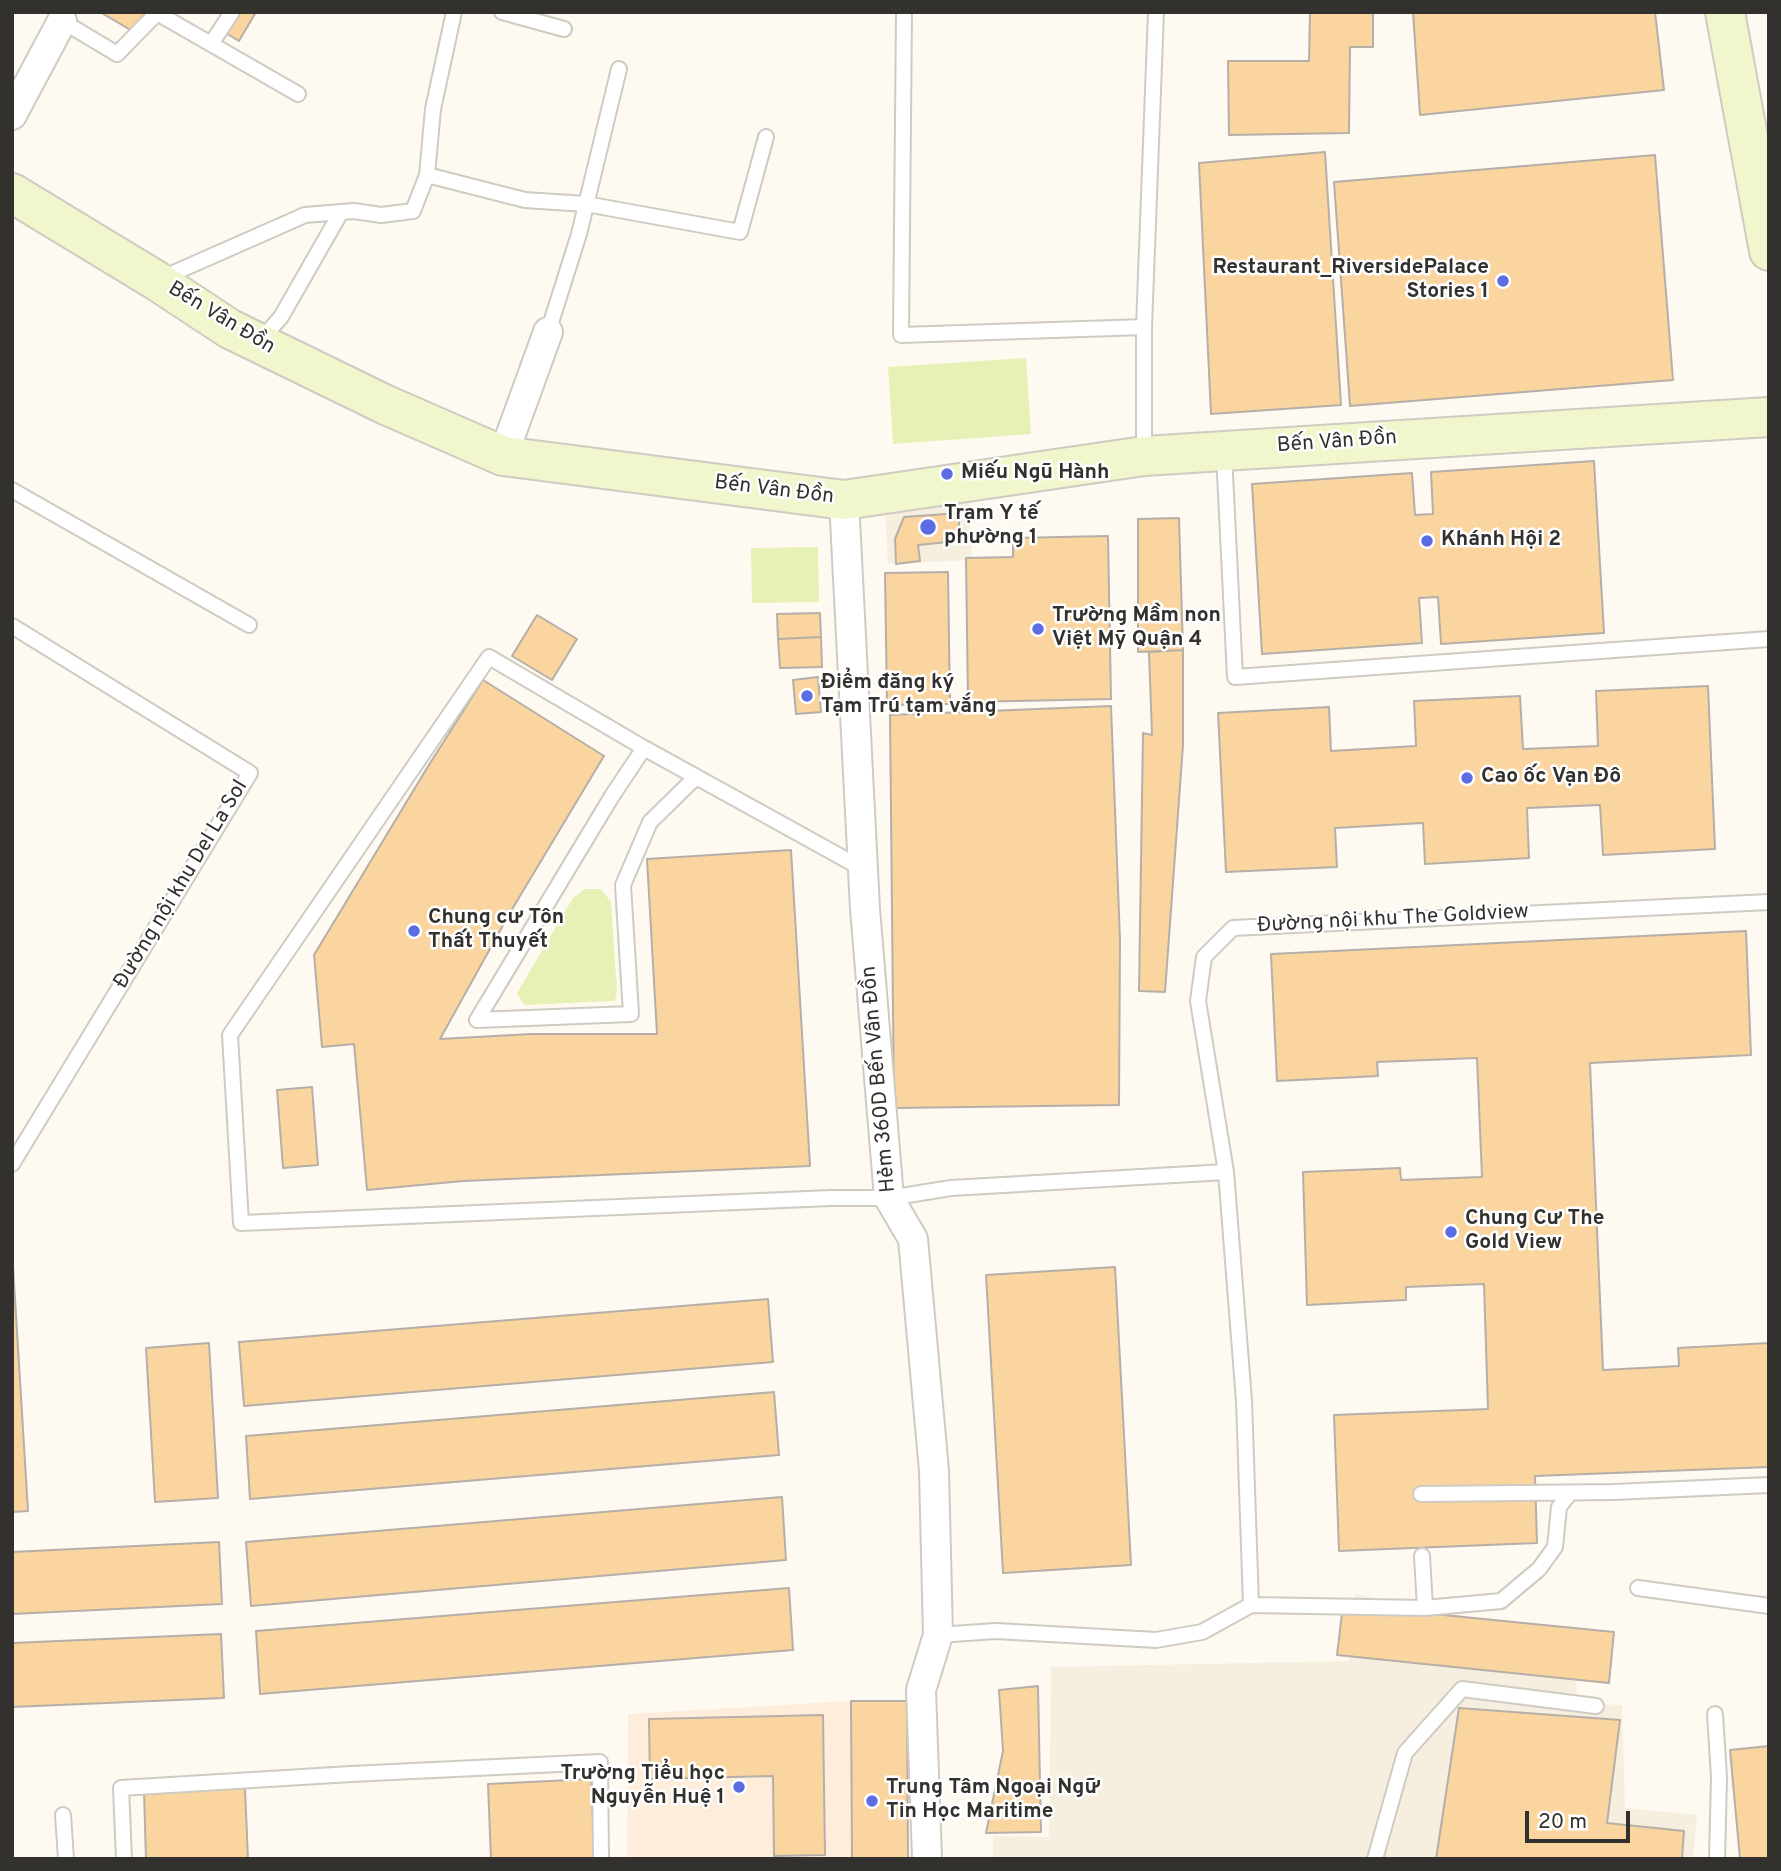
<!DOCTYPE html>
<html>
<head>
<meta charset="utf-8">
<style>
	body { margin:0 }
	#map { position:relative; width:1781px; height:1871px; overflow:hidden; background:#fefaf1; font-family:Overpass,sans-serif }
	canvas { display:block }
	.frame { position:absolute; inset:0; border:14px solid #32312d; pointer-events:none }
	.scale { position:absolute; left:1525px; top:1811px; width:105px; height:32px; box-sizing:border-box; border:4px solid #32312d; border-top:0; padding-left:9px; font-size:21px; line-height:24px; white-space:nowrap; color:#32312d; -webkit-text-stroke:5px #fff; paint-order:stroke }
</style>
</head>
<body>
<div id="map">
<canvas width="1781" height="1871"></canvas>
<div class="frame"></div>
<div class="scale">20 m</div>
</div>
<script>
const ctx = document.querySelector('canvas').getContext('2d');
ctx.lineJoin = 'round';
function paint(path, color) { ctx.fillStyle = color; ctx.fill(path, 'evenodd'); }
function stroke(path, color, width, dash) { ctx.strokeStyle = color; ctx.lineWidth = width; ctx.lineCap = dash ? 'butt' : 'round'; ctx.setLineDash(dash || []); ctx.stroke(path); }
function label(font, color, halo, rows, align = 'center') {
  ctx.font = font + ' Overpass,sans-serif'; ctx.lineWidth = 5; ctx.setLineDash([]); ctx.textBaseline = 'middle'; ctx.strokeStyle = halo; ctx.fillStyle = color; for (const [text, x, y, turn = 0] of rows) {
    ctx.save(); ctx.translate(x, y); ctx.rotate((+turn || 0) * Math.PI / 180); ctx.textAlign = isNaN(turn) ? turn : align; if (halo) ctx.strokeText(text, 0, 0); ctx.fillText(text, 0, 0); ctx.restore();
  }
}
paint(new Path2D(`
	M 969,502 L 972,560 L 888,564 L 885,507 Z
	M 1355,1594 L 1492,1622 L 1574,1630 L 1577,1703 L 1622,1705 L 1625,1808 L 1697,1815 L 1693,1859 L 993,1859 L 993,1836 L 1049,1837 L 1051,1667 L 1349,1661 Z`), '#f6efdf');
paint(new Path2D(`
	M 851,1701 L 852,1859 L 627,1859 L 628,1714 Z`), '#ffeddc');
paint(new Path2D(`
	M 1026,358 L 1031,434 L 893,444 L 888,367 Z
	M 818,547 L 819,602 L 752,603 L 751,548 Z
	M 585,889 L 601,889 L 611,902 L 617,990 L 615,1001 L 524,1005 L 517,993 L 573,898 Z`), '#e7f1b5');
const building = new Path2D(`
	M 100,12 L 146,12 L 134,32 Z
	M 236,12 L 256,12 L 239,41 L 224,32 Z
	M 1310,12 L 1373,12 L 1373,47 L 1350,47 L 1349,133 L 1229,135 L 1228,61 L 1309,61 Z
	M 1413,12 L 1655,12 L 1664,90 L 1420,115 Z
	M 1325,152 L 1341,405 L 1211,414 L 1199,163 Z
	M 1655,155 L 1673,380 L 1350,406 L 1334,182 Z
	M 1594,461 L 1604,633 L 1441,644 L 1438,597 L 1419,598 L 1422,643 L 1262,654 L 1252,484 L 1412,473 L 1415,515 L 1433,514 L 1431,472 Z
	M 959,513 L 959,541 L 918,545 L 920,561 L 896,564 L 895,539 L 904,517 Z
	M 1179,518 L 1183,650 L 1138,652 L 1138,519 Z
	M 1108,536 L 1111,699 L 968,702 L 966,558 L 1013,557 L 1013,538 Z
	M 948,572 L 950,704 L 887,705 L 885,573 Z
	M 820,613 L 821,637 L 778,639 L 777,614 Z
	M 537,615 L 577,639 L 552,680 L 512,656 Z
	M 821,637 L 822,667 L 780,668 L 778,639 Z
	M 1183,650 L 1183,745 L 1165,992 L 1139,991 L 1143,733 L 1152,735 L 1149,652 Z
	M 818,677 L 821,712 L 796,714 L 793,680 Z
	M 483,680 L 604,756 L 511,911 L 440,1039 L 531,1034 L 657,1034 L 647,859 L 791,850 L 810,1166 L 463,1181 L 367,1190 L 354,1044 L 322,1047 L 314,955 L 427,768 Z
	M 1708,686 L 1715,849 L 1603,855 L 1600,805 L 1527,808 L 1529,858 L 1425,864 L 1423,823 L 1335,828 L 1337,867 L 1226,872 L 1218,713 L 1329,707 L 1331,751 L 1416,746 L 1414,701 L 1520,696 L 1523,749 L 1598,746 L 1596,691 Z
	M 1111,706 L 1120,940 L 1119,1105 L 894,1108 L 890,715 Z
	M 1746,931 L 1751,1055 L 1590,1063 L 1603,1370 L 1679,1366 L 1678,1348 L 1769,1343 L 1769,1467 L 1535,1476 L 1537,1543 L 1339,1551 L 1334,1415 L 1488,1409 L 1484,1284 L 1406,1287 L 1406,1300 L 1307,1305 L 1303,1172 L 1400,1168 L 1401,1180 L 1482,1177 L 1477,1058 L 1377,1062 L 1378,1076 L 1277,1081 L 1271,954 Z
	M 312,1087 L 318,1165 L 283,1168 L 277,1090 Z
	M 13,1266 L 28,1511 L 12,1512 L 12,1266 Z
	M 1115,1267 L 1131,1565 L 1003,1573 L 986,1275 Z
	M 768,1299 L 773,1362 L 244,1406 L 239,1342 Z
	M 209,1343 L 218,1498 L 155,1502 L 146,1348 Z
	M 774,1392 L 779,1455 L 250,1499 L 246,1436 Z
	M 782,1497 L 786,1560 L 251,1606 L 246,1542 Z
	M 219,1542 L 222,1604 L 12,1614 L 12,1552 Z
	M 789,1588 L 793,1650 L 260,1694 L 256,1631 Z
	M 1343,1605 L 1614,1632 L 1609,1683 L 1337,1655 Z
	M 221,1634 L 224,1698 L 12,1707 L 12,1643 Z
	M 1038,1686 L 1041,1832 L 986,1833 L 1003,1751 L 999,1690 Z
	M 851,1701 L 907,1701 L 908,1859 L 852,1859 Z
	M 1459,1708 L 1620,1720 L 1607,1823 L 1684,1831 L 1682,1859 L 1436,1859 Z
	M 823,1715 L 825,1855 L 774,1856 L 773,1776 L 650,1779 L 649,1719 Z
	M 1769,1746 L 1769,1859 L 1740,1859 L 1730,1750 Z
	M 591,1779 L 595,1859 L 491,1859 L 488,1784 Z
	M 245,1788 L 248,1859 L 146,1859 L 144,1792 Z`);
paint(building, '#fad5a0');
stroke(building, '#b5afa8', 2);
const lane = new Path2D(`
	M 502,12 L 564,29
	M 904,12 L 901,335 L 1144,327
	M 63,20 L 62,21 L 117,54 L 157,13 L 298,94
	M 211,44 L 232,12
	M 427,175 L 525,200 L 586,204 L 740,232 L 766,137
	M 160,279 L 305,215 L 354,211 L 381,215 L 413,211 L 427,175 L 433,109 L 454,12
	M 548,332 L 579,234 L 619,69
	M 260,341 L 281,317 L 341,212
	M 1144,454 L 1144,327 L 1156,12
	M 1224,454 L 1235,677 L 1769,639
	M 12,490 L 249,625
	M 12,626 L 250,773 L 12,1164
	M 863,869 L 644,748 L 489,657 L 230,1035 L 241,1223 L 831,1198 L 889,1198 L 951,1188 L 1226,1172
	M 477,1020 L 631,1014 L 623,885 L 650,822 L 696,777
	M 477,1020 L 612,796 L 644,748
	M 1421,1494 L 1614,1492 L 1769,1485
	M 1422,1556 L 1425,1608
	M 1638,1588 L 1769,1606
	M 1251,1605 L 1244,1401 L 1226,1172 L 1198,1001 L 1204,957 L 1233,928 L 1769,902
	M 938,1635 L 996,1631 L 1156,1640 L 1202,1632 L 1251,1605 L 1425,1608 L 1501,1601 L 1539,1569 L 1555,1547 L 1559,1507 L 1570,1493
	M 1715,1714 L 1719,1777 L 1717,1859
	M 63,1815 L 66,1859
	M 124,1859 L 121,1788 L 351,1774 L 600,1762 L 601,1859
	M 1375,1859 L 1405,1753 L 1462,1689 L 1596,1706`);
const street = new Path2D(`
	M 12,115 L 62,21
	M 503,456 L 548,332
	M 844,500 L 865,909 L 889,1198 L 913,1239 L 934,1471 L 938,1635 L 921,1690 L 927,1859`);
const secondary = new Path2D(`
	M 1725,12 L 1769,251
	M 12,193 L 157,281 L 230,329 L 386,405 L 503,456 L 844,500 L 1144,456 L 1769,417`);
stroke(lane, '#cfcbc2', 18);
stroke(street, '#cfcbc2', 32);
stroke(secondary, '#cfcbc2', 42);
stroke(lane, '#fff', 14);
stroke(street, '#fff', 28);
stroke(secondary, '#f1f6cd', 38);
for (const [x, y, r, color] of [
	[1503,281,7,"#5c6ce3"],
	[947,474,7,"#5c6ce3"],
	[928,527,9,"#5c6ce3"],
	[1427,541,7,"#5c6ce3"],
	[1038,629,7,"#5c6ce3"],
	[807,696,7,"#5c6ce3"],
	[1467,778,7,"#5c6ce3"],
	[414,931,7,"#5c6ce3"],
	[1451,1232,7,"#5c6ce3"],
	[739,1787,7,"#5c6ce3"],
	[872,1801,7,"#5c6ce3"]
]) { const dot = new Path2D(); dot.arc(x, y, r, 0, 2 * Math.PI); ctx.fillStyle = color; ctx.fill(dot); stroke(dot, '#fff', 2.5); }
label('bold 21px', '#32312d', '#fff', [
	["Restaurant_RiversidePalace",1489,269,"right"],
	["Stories 1",1489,293,"right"],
	["Miếu Ngũ Hành",961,474],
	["Trạm Y tế",944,515],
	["phường 1",944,539],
	["Khánh Hội 2",1441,541],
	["Trường Mầm non",1052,617],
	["Việt Mỹ Quận 4",1052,641],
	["Điểm đăng ký",821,684],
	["Tạm Trú tạm vắng",821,708],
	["Cao ốc Vạn Đô",1481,778],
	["Chung cư Tôn",428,919],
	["Thất Thuyết",428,943],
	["Chung Cư The",1465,1220],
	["Gold View",1465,1244],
	["Trường Tiểu học",725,1775,"right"],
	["Nguyễn Huệ 1",725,1799,"right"],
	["Trung Tâm Ngoại Ngữ",886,1789],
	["Tin Học Maritime",886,1813]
], 'left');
label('21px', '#32312d', '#fff', [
	["Bến Vân Đồn",221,319,31],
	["Bến Vân Đồn",1337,443,-4],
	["Bến Vân Đồn",774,491,7],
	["Đường nội khu Del La Sol",182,885,-59],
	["Đường nội khu The Goldview",1393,920,-3],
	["Hẻm 360D Bến Vân Đồn",880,1079,-95]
]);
</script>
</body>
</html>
